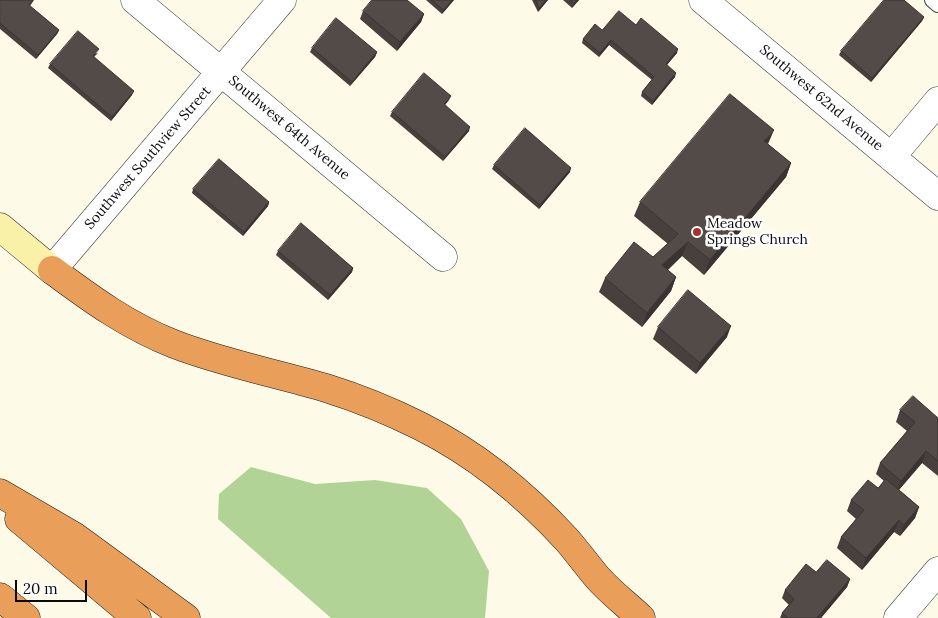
<!DOCTYPE html>
<html>
<head>
<meta charset="utf-8">
<style>
	body { margin:0 }
	#map { position:relative; width:938px; height:618px; overflow:hidden; background:#fdfae8; font-family:Lora,serif }
	canvas { display:block }
	.scale { position:absolute; left:15px; top:580px; width:72px; height:22px; box-sizing:border-box; border:2px solid #0a0a0a; border-top:0; padding-left:6px; font-size:15px; line-height:18px; white-space:nowrap; color:#0a0a0a; -webkit-text-stroke:4px #fff; paint-order:stroke }
</style>
</head>
<body>
<div id="map">
<canvas width="938" height="618"></canvas>
<div class="scale">20 m</div>
</div>
<script>
const ctx = document.querySelector('canvas').getContext('2d');
ctx.lineJoin = 'round';
function paint(path, color) { ctx.fillStyle = color; ctx.fill(path, 'evenodd'); }
function stroke(path, color, width, dash) { ctx.strokeStyle = color; ctx.lineWidth = width; ctx.lineCap = dash ? 'butt' : 'round'; ctx.setLineDash(dash || []); ctx.stroke(path); }
function label(font, color, halo, rows, align = 'center') {
  ctx.font = font + ' Lora,serif'; ctx.lineWidth = 5; ctx.setLineDash([]); ctx.textBaseline = 'middle'; ctx.strokeStyle = halo; ctx.fillStyle = color; for (const [text, x, y, turn = 0] of rows) {
    ctx.save(); ctx.translate(x, y); ctx.rotate((+turn || 0) * Math.PI / 180); ctx.textAlign = isNaN(turn) ? turn : align; if (halo) ctx.strokeText(text, 0, 0); ctx.fillText(text, 0, 0); ctx.restore();
  }
}
paint(new Path2D(`
	M 251,467 L 315,484 L 375,480 L 427,488 L 461,519 L 489,571 L 485,618 L 331,618 L 218,519 L 219,494 Z`), '#b1d496');
const service = new Path2D(`
	M 932,0 L 938,5`);
const minor = new Path2D(`
	M 135,0 L 443,257
	M 703,0 L 938,196
	M 891,157 L 938,101
	M 52,270 L 282,0
	M 898,618 L 938,571`);
const secondary = new Path2D(`
	M 0,227 L 52,270`);
const motorway = new Path2D(`
	M 52,270 C 91,299 128,326 174,344 C 223,363 275,373 326,388 C 358,398 390,411 420,426 C 476,454 526,495 568,541 C 578,553 587,565 597,577 C 610,592 626,604 641,618
	M 0,493 L 74,536 L 186,618
	M 19,519 L 137,618
	M 0,597 L 26,618`);
stroke(service, '#3d3d3d', 16);
stroke(minor, '#3d3d3d', 29);
stroke(secondary, '#2c2c2c', 29);
stroke(motorway, '#1b1b1b', 29);
stroke(service, '#fff', 14);
stroke(minor, '#fff', 28);
stroke(secondary, '#f9f1a8', 28);
stroke(motorway, '#e99e5a', 28);
paint(new Path2D(`
	M 0,0 L 34,0 L 30,6 L 59,30 L 57,34 L 36,59 L 0,29 Z
	M 426,0 L 454,0 L 442,14 Z
	M 532,0 L 548,0 L 538,12 Z
	M 563,0 L 579,0 L 572,8 Z
	M 363,11 L 424,14 L 421,22 L 397,51 L 360,19 Z
	M 924,17 L 922,21 L 871,82 L 839,55 L 841,51 Z
	M 636,25 L 677,53 L 667,65 L 675,77 L 652,105 L 641,96 L 642,92 L 652,80 L 609,45 L 599,57 L 582,43 L 583,39 L 602,30 Z
	M 312,48 L 377,52 L 375,57 L 350,86 L 310,52 Z
	M 98,53 L 94,57 L 132,95 L 111,121 L 48,68 L 50,64 Z
	M 449,100 L 445,105 L 469,131 L 443,161 L 390,116 L 392,112 Z
	M 768,144 L 791,163 L 786,177 L 704,275 L 682,256 L 668,270 L 676,277 L 671,291 L 642,327 L 599,292 L 605,278 L 653,257 L 668,244 L 634,216 L 640,202 Z
	M 494,165 L 570,172 L 539,209 L 492,169 Z
	M 193,189 L 269,202 L 268,206 L 243,236 L 192,193 Z
	M 278,251 L 353,268 L 352,272 L 328,300 L 276,255 Z
	M 658,327 L 727,337 L 696,374 L 653,339 Z
	M 900,410 L 938,418 L 938,476 L 922,463 L 899,490 L 919,507 L 915,518 L 900,536 L 894,532 L 862,570 L 837,548 L 841,537 L 856,519 L 847,511 L 851,500 L 878,488 L 884,481 L 876,474 L 880,463 L 907,431 L 896,422 Z
	M 816,572 L 850,579 L 847,587 L 821,618 L 780,618 L 782,613 L 789,605 L 782,598 L 785,590 Z`), '#47403d');
paint(new Path2D(`
	M 452,0 L 454,0 L 442,14 L 444,10 Z
	M 546,0 L 548,0 L 538,12 L 539,8 Z
	M 577,0 L 579,0 L 572,8 L 574,3 Z
	M 424,14 L 421,22 L 397,51 L 400,42 Z
	M 924,17 L 922,21 L 871,82 L 872,78 Z
	M 59,30 L 57,34 L 36,59 L 38,55 Z
	M 611,40 L 609,45 L 599,57 L 600,53 Z
	M 678,49 L 677,53 L 664,68 L 666,64 Z
	M 377,52 L 375,57 L 350,86 L 352,82 Z
	M 676,73 L 675,77 L 652,105 L 653,101 Z
	M 134,91 L 132,95 L 111,121 L 112,117 Z
	M 451,96 L 449,100 L 442,108 L 444,104 Z
	M 470,127 L 469,131 L 443,161 L 445,157 Z
	M 774,130 L 768,144 L 764,141 Z
	M 791,163 L 786,177 L 704,275 L 710,260 Z
	M 571,168 L 570,172 L 539,209 L 540,205 Z
	M 269,202 L 268,206 L 243,236 L 244,232 Z
	M 688,242 L 682,256 L 657,279 L 662,265 Z
	M 353,268 L 352,272 L 328,300 L 330,295 Z
	M 676,277 L 671,291 L 642,327 L 647,313 Z
	M 731,326 L 727,337 L 696,374 L 700,363 Z
	M 926,451 L 922,463 L 897,492 L 901,481 Z
	M 919,507 L 915,518 L 900,536 L 904,525 Z
	M 899,520 L 894,532 L 862,570 L 866,558 Z
	M 850,579 L 847,587 L 821,618 L 817,618 Z`), '#393432');
const building = new Path2D(`
	M 0,0 L 33,0 L 29,5 L 59,30 L 38,55 L 0,23 Z
	M 372,0 L 407,0 L 424,14 L 400,42 L 363,11 Z
	M 432,0 L 452,0 L 444,10 Z
	M 536,0 L 546,0 L 539,8 Z
	M 570,0 L 577,0 L 574,3 Z
	M 884,0 L 904,0 L 924,17 L 872,78 L 841,51 Z
	M 619,11 L 636,25 L 641,18 L 678,49 L 666,64 L 676,73 L 653,101 L 642,92 L 654,77 L 611,40 L 600,53 L 583,39 L 595,24 L 602,30 Z
	M 336,18 L 377,52 L 352,82 L 312,48 Z
	M 78,31 L 99,49 L 93,56 L 134,91 L 112,117 L 50,64 Z
	M 424,73 L 451,96 L 444,104 L 470,127 L 445,157 L 392,112 Z
	M 730,94 L 774,130 L 764,141 L 791,163 L 710,260 L 688,242 L 662,265 L 676,277 L 647,313 L 605,278 L 634,242 L 653,257 L 678,234 L 640,202 Z
	M 525,128 L 571,168 L 540,205 L 494,165 Z
	M 219,159 L 269,202 L 244,232 L 193,189 Z
	M 301,223 L 353,268 L 330,295 L 278,251 Z
	M 688,290 L 731,326 L 700,363 L 658,327 Z
	M 913,396 L 938,418 L 938,461 L 926,451 L 901,481 L 880,463 L 915,422 L 900,410 Z
	M 886,479 L 919,507 L 904,525 L 899,520 L 866,558 L 841,537 L 864,510 L 851,500 L 868,480 L 878,488 Z
	M 827,560 L 850,579 L 817,618 L 788,618 L 782,613 L 794,599 L 785,590 L 806,564 L 816,572 Z`);
paint(building, '#524b47');
stroke(building, '#393432', 1);
for (const [x, y, r, color] of [
	[697,232,5,"#ae2d31"]
]) { const dot = new Path2D(); dot.arc(x, y, r, 0, 2 * Math.PI); ctx.fillStyle = color; ctx.fill(dot); stroke(dot, '#fff', 2); }
label('14px', '#0a0a0a', '#fff', [
	["Southwest 62nd Avenue",821,98,40],
	["Southwest 64th Avenue",289,128,40],
	["Southwest Southview Street",148,158,-49]
]);
label('14px', '#0a0a0a', '#fff', [
	["Meadow",707,224],
	["Springs Church",707,240]
], 'left');
</script>
</body>
</html>
